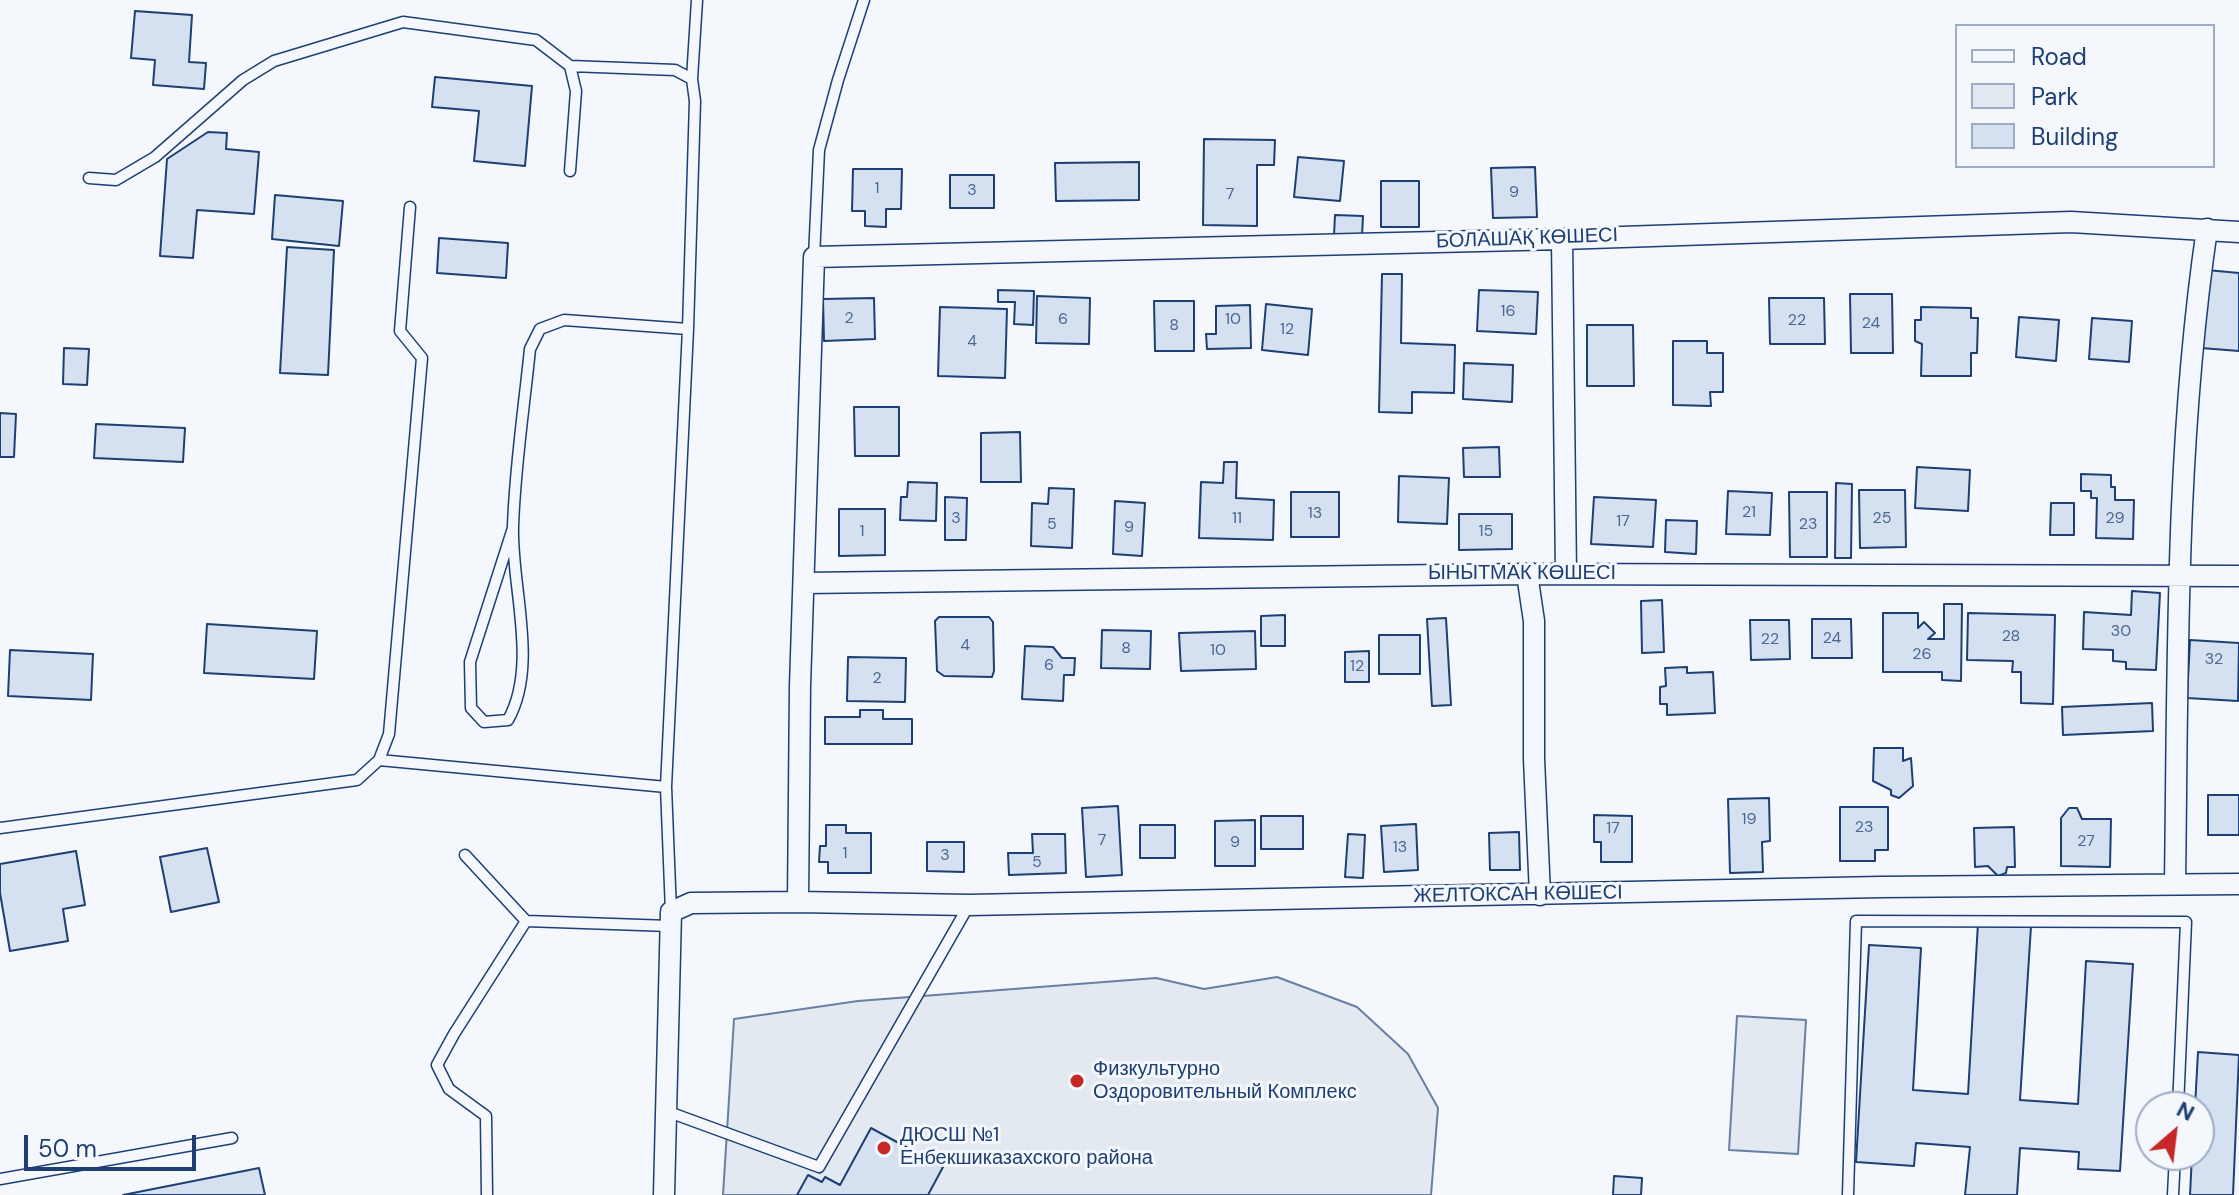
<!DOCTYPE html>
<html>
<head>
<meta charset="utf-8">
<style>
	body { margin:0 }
	#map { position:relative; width:2239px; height:1195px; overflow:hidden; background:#f4f7fb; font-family:"DM Sans",sans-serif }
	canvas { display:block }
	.legend { position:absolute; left:1955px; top:24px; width:260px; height:144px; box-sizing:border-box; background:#f4f7fb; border:2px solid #9eadc5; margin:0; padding:10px 14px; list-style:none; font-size:24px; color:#1d3f73 }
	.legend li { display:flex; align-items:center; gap:16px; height:40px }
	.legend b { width:40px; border:2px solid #9eadc5 }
	.north { position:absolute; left:2135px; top:1091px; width:80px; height:80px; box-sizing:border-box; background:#f4f7fb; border:2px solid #9eadc5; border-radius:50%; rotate:28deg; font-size:22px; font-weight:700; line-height:32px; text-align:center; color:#1d3f73 }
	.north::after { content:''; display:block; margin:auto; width:28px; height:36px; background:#c62828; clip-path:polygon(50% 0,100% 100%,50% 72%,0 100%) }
	.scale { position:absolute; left:24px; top:1135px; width:172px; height:36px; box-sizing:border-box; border:4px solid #1d3f73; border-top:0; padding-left:10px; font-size:24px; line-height:28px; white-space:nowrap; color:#1d3f73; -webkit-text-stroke:6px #f4f7fb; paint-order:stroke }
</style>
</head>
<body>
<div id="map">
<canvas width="2239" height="1195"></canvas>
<ul class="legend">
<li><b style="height:10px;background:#f4f7fb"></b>Road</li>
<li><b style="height:22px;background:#e3e9f0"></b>Park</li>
<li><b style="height:22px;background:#d5e0f0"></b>Building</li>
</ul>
<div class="north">N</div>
<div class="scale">50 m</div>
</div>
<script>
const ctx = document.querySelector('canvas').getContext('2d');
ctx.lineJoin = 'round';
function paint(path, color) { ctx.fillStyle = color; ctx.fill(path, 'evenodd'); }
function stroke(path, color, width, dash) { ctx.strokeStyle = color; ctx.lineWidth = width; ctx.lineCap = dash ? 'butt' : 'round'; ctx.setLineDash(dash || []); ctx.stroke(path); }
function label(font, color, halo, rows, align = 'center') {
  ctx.font = font + ' "DM Sans",sans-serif'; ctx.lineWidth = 6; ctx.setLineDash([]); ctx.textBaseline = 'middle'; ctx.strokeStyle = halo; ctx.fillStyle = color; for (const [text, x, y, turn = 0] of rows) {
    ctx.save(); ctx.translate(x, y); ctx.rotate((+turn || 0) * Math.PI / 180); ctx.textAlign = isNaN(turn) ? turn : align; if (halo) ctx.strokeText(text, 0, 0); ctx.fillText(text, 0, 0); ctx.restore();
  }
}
const green = new Path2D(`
	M 1277,977 L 1357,1007 L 1408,1054 L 1438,1108 L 1431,1195 L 723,1195 L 734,1019 L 858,1001 L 1156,978 L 1204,989 Z
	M 1737,1016 L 1806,1020 L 1798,1154 L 1729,1150 Z`);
paint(green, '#e3e9f0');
stroke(green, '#687fa3', 2);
const building = new Path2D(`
	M 135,11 L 192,15 L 189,62 L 206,63 L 204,89 L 153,85 L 155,60 L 131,58 Z
	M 435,77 L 532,86 L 525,166 L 474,161 L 479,111 L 432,107 Z
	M 208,132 L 227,133 L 226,149 L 259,152 L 254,214 L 197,210 L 193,258 L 160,256 L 167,159 Z
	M 1204,139 L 1275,140 L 1274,165 L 1257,165 L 1257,226 L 1203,225 Z
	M 1298,157 L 1344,161 L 1340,201 L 1294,197 Z
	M 1139,162 L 1139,200 L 1056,201 L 1055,163 Z
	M 1535,167 L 1537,217 L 1493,218 L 1491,168 Z
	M 853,169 L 902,169 L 901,209 L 886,209 L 886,227 L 865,226 L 865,211 L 852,211 Z
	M 950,175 L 994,175 L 994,208 L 950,208 Z
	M 1381,181 L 1419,181 L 1419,227 L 1381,227 Z
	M 275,195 L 343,201 L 339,246 L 272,239 Z
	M 1335,215 L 1363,216 L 1362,236 L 1334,235 Z
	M 439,238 L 508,243 L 506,278 L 437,273 Z
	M 287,247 L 334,250 L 328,375 L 280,373 Z
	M 2207,270 L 2239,273 L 2239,351 L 2201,348 Z
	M 1382,274 L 1402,274 L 1401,343 L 1455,345 L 1454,393 L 1412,392 L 1412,413 L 1379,412 Z
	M 998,290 L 1034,291 L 1033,325 L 1014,324 L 1015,302 L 998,302 Z
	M 1479,290 L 1538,292 L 1536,334 L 1477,331 Z
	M 1850,294 L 1892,294 L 1893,353 L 1851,353 Z
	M 1037,296 L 1090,298 L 1089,344 L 1036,343 Z
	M 874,298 L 875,339 L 824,341 L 823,299 Z
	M 1769,298 L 1824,298 L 1825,344 L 1770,344 Z
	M 1154,301 L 1194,301 L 1194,351 L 1155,351 Z
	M 1266,304 L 1312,309 L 1308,355 L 1262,350 Z
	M 1250,305 L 1251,348 L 1207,349 L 1206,334 L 1216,334 L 1216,306 Z
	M 940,307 L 1007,309 L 1005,378 L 938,376 Z
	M 1921,307 L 1971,308 L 1971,318 L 1978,318 L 1977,353 L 1971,353 L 1971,376 L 1921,376 L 1922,344 L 1915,341 L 1915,320 L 1921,320 Z
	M 2019,317 L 2059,320 L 2056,361 L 2016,357 Z
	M 2092,318 L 2132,321 L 2129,362 L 2089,359 Z
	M 1587,325 L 1633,325 L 1634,386 L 1587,386 Z
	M 1673,341 L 1707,341 L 1707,353 L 1723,353 L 1723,392 L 1710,392 L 1711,406 L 1673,405 Z
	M 64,348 L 89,349 L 87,385 L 63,384 Z
	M 1464,363 L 1513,365 L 1512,402 L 1463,399 Z
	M 854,407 L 899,407 L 899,456 L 855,456 Z
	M 0,413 L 16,414 L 14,457 L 0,457 Z
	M 96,424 L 185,428 L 183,462 L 94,458 Z
	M 1020,432 L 1021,482 L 981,482 L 981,433 Z
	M 1499,447 L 1500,477 L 1464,477 L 1463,448 Z
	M 1224,462 L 1237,462 L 1236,498 L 1274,500 L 1273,540 L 1199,538 L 1201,482 L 1223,483 Z
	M 1917,467 L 1970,470 L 1968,511 L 1915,508 Z
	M 2081,474 L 2111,475 L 2111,487 L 2115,487 L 2115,500 L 2134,500 L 2133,539 L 2096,538 L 2097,498 L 2091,498 L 2091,491 L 2081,491 Z
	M 1399,476 L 1449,478 L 1447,524 L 1398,522 Z
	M 908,482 L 937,483 L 936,521 L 900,520 L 901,497 L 907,497 Z
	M 1836,483 L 1852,484 L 1851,558 L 1835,558 Z
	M 1049,488 L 1074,489 L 1072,548 L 1031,546 L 1032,503 L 1048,504 Z
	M 1859,490 L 1905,490 L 1906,547 L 1860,548 Z
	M 1728,491 L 1772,493 L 1770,535 L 1726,534 Z
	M 1291,492 L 1339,492 L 1339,537 L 1291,537 Z
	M 1789,492 L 1827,492 L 1827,557 L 1790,557 Z
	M 945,497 L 967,498 L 966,540 L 945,540 Z
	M 1594,497 L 1656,500 L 1653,547 L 1591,544 Z
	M 1115,501 L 1145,503 L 1142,556 L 1113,554 Z
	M 2051,503 L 2074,503 L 2074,535 L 2050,535 Z
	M 839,509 L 885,509 L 885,555 L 839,556 Z
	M 1459,514 L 1512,514 L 1512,549 L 1459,550 Z
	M 1666,520 L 1697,521 L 1696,554 L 1665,552 Z
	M 2132,591 L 2160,593 L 2156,670 L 2126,669 L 2126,662 L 2113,661 L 2113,650 L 2083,649 L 2084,612 L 2131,615 Z
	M 1662,600 L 1664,652 L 1642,653 L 1641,601 Z
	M 1944,604 L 1962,604 L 1961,681 L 1942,680 L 1942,672 L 1883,672 L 1883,613 L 1918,613 L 1918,628 L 1924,622 L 1935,633 L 1928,639 L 1944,639 Z
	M 1968,613 L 2055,615 L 2053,704 L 2021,703 L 2021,672 L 2012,672 L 2013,661 L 1967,660 Z
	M 1285,615 L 1285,646 L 1261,646 L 1261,616 Z
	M 939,617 L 989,617 L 993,622 L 994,671 L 992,677 L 944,676 L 937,671 L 935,621 Z
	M 1446,618 L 1451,705 L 1432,706 L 1427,619 Z
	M 1812,619 L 1851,619 L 1852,658 L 1812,658 Z
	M 1750,620 L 1789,620 L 1790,659 L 1751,660 Z
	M 207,624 L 317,631 L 314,679 L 204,673 Z
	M 1102,630 L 1151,631 L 1150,669 L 1101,668 Z
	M 1255,631 L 1256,669 L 1181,671 L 1179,633 Z
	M 1379,635 L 1420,635 L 1420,674 L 1379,674 Z
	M 2190,640 L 2239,643 L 2238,701 L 2187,698 Z
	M 1025,646 L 1053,647 L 1062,658 L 1075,658 L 1074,675 L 1064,675 L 1063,701 L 1022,699 Z
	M 10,650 L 93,654 L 91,700 L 8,696 Z
	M 1369,651 L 1369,682 L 1345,682 L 1345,652 Z
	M 848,657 L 906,658 L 905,702 L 847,701 Z
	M 1687,667 L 1687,673 L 1713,672 L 1715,713 L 1667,715 L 1667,704 L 1660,704 L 1660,687 L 1666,686 L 1665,668 Z
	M 2152,703 L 2153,731 L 2063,735 L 2062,707 Z
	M 860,710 L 883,710 L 883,719 L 912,719 L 912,744 L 825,744 L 825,717 L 860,717 Z
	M 1874,748 L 1903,748 L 1903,761 L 1911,758 L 1913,786 L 1899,798 L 1891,795 L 1891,790 L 1873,781 Z
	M 2208,795 L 2239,795 L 2239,835 L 2208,835 Z
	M 1769,798 L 1770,841 L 1762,842 L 1763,872 L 1730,873 L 1728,799 Z
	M 1118,806 L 1122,875 L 1086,877 L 1082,808 Z
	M 1840,807 L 1888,807 L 1888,850 L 1875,850 L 1875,861 L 1840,861 Z
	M 2069,808 L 2077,808 L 2082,819 L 2111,819 L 2110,867 L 2061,866 L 2061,818 Z
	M 1594,815 L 1632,816 L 1632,862 L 1601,862 L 1601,842 L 1594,842 Z
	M 1261,816 L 1303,816 L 1303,849 L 1261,849 Z
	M 1255,820 L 1255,866 L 1215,866 L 1215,821 Z
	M 1416,824 L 1418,870 L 1384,872 L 1381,826 Z
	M 826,825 L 846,825 L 846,833 L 871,833 L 871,873 L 828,873 L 828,862 L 819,862 L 820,846 L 826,846 Z
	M 1140,825 L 1175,825 L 1175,858 L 1140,858 Z
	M 2014,827 L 2015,867 L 2007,867 L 2006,873 L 1998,876 L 1988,866 L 1975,867 L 1974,828 Z
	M 1519,832 L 1520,870 L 1490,870 L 1489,833 Z
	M 1032,834 L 1065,834 L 1066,873 L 1009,875 L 1008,853 L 1033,853 Z
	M 1348,834 L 1365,835 L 1363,878 L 1345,877 Z
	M 927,842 L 964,842 L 964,872 L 927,871 Z
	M 207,848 L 219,902 L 171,912 L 160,857 Z
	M 76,851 L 85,905 L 63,909 L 68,941 L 10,951 L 0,893 L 0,864 Z
	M 1978,923 L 2031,926 L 2020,1100 L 2078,1104 L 2086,961 L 2133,964 L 2120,1171 L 2078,1169 L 2079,1152 L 2020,1148 L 2017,1195 L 1965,1195 L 1970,1147 L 1916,1143 L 1914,1166 L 1856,1162 L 1869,945 L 1921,948 L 1913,1090 L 1968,1094 Z
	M 2198,1052 L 2239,1055 L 2233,1195 L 2190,1195 L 2192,1155 L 2199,1155 L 2199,1107 L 2195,1107 Z
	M 871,1128 L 943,1167 L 928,1195 L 797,1195 L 808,1175 L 822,1182 L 825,1177 L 840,1185 Z
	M 259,1168 L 265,1195 L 123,1195 Z
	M 1614,1176 L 1642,1178 L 1641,1195 L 1613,1195 Z`);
paint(building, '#d5e0f0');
stroke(building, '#1d3f73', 2);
const service = new Path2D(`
	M 570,66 L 675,70 L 692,79 L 695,101 L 688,329 L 666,787 L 671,912
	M 692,79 L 697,0
	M 89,178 L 116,180 L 155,157 L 243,80 L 274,61 L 403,22 L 536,40 L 570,66 L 576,91 L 570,171
	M 814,257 L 819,150 L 838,80 L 864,0
	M 513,528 L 470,662 L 471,708 L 484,722 L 508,720 C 539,665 511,586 513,526 C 515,467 524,408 530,349 L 540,329 L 564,320 L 688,329
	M 379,760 L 666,787
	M 0,828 L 357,780 L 379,760 L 389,734 L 422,358 L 400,331 L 410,207
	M 465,855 L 526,921
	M 666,1111 L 819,1167 L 969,905
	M 0,1179 L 232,1138
	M 487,1195 L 486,1116 L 449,1089 L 437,1065 L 454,1034 L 526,921 L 670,926
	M 1848,1195 L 1856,921 L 2186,922 L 2178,1107
	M 2173,1195 L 2175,1155`);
const minor = new Path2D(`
	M 1562,239 L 1566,574
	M 1527,574 L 1534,621 L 1534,759 L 1540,895
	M 804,583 L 1527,574 L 2239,576
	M 2175,884 C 2178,666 2175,446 2207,229
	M 798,902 L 800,686 L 814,257 L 1562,239 L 2071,222 L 2239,232
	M 664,1195 L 671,912 L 691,903 L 798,902 L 969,905 L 1881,887 L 2239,884`);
stroke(service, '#1d3f73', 13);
stroke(minor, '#1d3f73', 23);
stroke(service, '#f4f7fb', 10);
stroke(minor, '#f4f7fb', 20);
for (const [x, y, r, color] of [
	[1077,1081,8,"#c62828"],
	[884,1148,8,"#c62828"]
]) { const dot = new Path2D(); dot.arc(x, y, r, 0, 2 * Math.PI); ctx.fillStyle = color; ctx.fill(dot); stroke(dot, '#f4f7fb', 3); }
label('16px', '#4b6792', null, [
	["1",877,189],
	["3",972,191],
	["9",1514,193],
	["7",1230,195],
	["16",1508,312],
	["2",849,319],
	["6",1063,320],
	["10",1233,320],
	["22",1797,321],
	["24",1871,324],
	["8",1174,326],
	["12",1287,330],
	["4",972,342],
	["21",1749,513],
	["13",1315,514],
	["3",956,519],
	["11",1237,519],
	["25",1882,519],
	["29",2115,519],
	["17",1623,522],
	["5",1052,525],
	["23",1808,525],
	["9",1129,528],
	["1",862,532],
	["15",1486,532],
	["30",2121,632],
	["28",2011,637],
	["24",1832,639],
	["22",1770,640],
	["4",965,646],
	["8",1126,649],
	["10",1218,651],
	["26",1922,655],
	["32",2214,660],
	["6",1049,666],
	["12",1357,667],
	["2",877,679],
	["19",1749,820],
	["23",1864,828],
	["17",1613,829],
	["7",1102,841],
	["27",2086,842],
	["9",1235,843],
	["13",1400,848],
	["1",845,854],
	["3",945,856],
	["5",1037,863]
]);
label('20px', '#1d3f73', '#f4f7fb', [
	["БОЛАШАҚ КӨШЕСІ",1527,239,-2],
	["ЫНЫТМАК КӨШЕСІ",1522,574],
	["ЖЕЛТОКСАН КӨШЕСІ",1518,895,-1]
]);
label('20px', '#1d3f73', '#f4f7fb', [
	["Физкультурно",1093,1070],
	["Оздоровительный Комплекс",1093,1093],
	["ДЮСШ №1",900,1136],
	["Енбекшиказахского района",900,1159]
], 'left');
</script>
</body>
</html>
